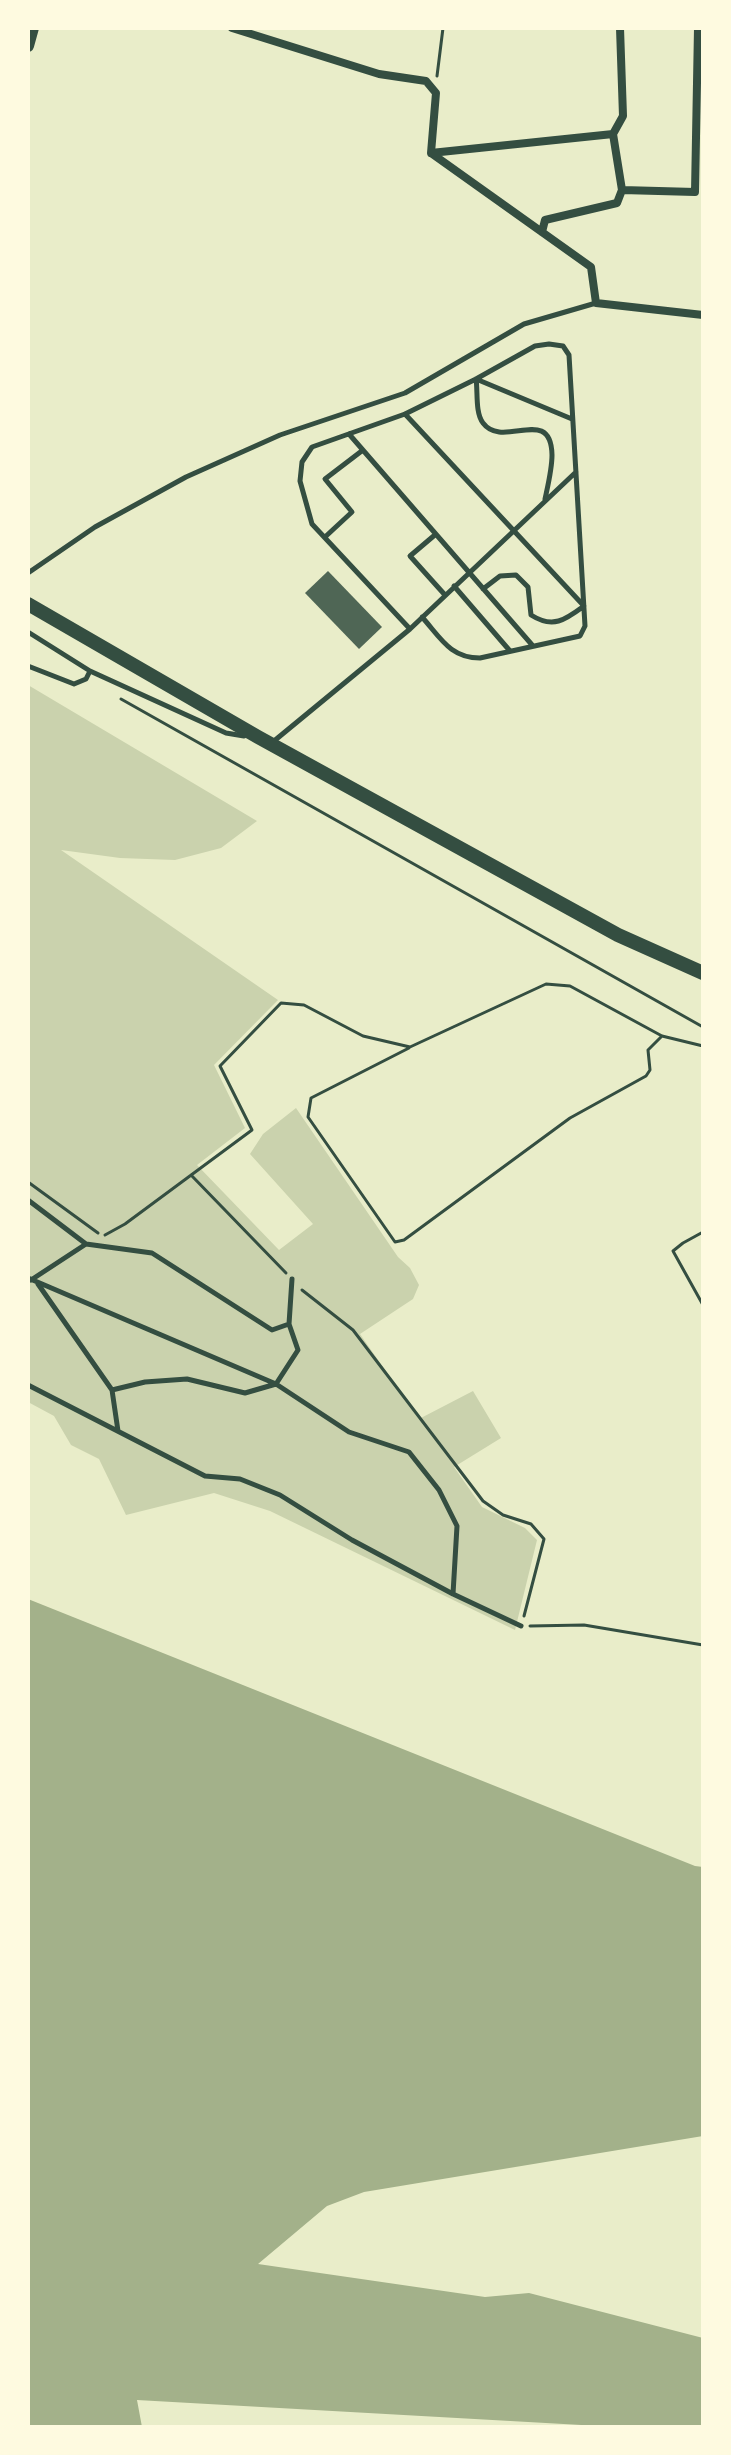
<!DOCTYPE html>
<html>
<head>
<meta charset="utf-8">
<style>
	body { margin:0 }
	#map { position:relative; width:731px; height:2455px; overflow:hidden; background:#e9edc9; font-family:"DM Sans",sans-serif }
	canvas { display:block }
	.frame { position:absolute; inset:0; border:30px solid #fefae0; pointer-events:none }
</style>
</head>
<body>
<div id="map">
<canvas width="731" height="2455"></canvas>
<div class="frame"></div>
</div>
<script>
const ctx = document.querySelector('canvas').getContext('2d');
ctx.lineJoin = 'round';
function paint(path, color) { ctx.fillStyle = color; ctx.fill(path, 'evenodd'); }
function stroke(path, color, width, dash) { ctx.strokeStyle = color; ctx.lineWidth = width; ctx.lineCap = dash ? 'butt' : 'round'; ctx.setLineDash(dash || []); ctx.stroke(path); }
paint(new Path2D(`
	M 28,685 L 257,821 L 221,848 L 175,860 L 120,858 L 61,850 L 278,1000 L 214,1065 L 245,1128 L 197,1165 L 279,1250 L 313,1224 L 250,1154 L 263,1134 L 296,1108 L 398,1257 L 410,1268 L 419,1285 L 413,1299 L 360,1334 L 419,1419 L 473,1391 L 501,1438 L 454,1467 L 482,1507 L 525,1528 L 537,1540 L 515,1630 L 270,1511 L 214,1493 L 126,1515 L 99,1459 L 71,1445 L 54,1416 L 28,1402 Z`), '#cad2ad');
paint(new Path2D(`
	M 28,1599 L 695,1866 L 703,1867 L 703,2136 L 364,2192 L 327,2206 L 258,2264 L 485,2297 L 529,2293 L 703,2338 L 703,2427 L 617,2427 L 137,2400 L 142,2427 L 28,2427 Z`), '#a3b18a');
paint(new Path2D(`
	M 328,571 L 382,627 L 359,649 L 305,593 Z`), '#4f6655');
stroke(new Path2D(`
	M 437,76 L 443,28
	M 121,699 L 703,1027
	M 409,1048 L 311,1098 L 308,1117 L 395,1242 L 404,1240 L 570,1118 L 646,1076 L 650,1070 L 648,1050 L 662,1036
	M 191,1175 L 286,1273
	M 28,1182 L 98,1233
	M 703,1232 L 683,1243 L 673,1251 L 703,1305
	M 105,1235 L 125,1224 L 252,1130 L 220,1066 L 281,1003 L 304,1005 L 363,1036 L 410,1047 L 546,984 L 570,986 L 662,1036 L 703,1046
	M 302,1290 L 353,1330 L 483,1501 L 503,1515 L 531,1524 L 544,1539 L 524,1616
	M 530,1626 L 584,1625 L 703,1645`), '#344e41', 3);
stroke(new Path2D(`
	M 405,414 L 584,606 C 565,620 553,629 531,615 L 528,587 L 516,575 L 500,576 L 483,589
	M 349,434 L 533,646
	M 545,499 C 548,485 552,469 552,455 C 551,404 503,450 483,423 C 475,413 478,391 476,379 L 572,419
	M 436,534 L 410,556 L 445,595
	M 325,537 L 352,512 L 325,479 L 363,450
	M 28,573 L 95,527 L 186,477 L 280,435 L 405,393 L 524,324 L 596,303
	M 454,586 L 510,651
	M 410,629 L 312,524 L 300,481 L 302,462 L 312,447 L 405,414 L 476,379 L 535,346 L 549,344 L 563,346 L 569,355 L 585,626 L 580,636 L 480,658 C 450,658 440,637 422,617
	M 28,632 L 90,671
	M 28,666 L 74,684 L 86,679 L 90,671 L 226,733 L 244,736
	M 274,741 L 410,629 L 576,472
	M 28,1200 L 86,1244
	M 28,1278 L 276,1384 L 349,1432 L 409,1452 L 439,1490 L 457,1526 L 453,1594
	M 31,1280 L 86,1244 L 152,1253 L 272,1330 L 289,1324
	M 38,1284 L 112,1390 L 118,1431
	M 28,1385 L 205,1476 L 240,1479 L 280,1495 L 352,1540 L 453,1594 L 521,1626
	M 112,1390 L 145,1382 L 187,1379 L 245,1393 L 276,1384 L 298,1350 L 289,1324 L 292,1279`), '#344e41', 5);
stroke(new Path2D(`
	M 232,28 L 379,74 L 426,81 L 436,93 L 431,153 L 591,267 L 596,303 L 703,315
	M 620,28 L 623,116 L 613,134 L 622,190 L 695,192 L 698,28
	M 431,153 L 613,134
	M 542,232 L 545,220 L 617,203 L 622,190`), '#344e41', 8);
stroke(new Path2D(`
	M 28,46 L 33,28`), '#344e41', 12);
stroke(new Path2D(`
	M 28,604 L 258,737 L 618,935 L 703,973`), '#344e41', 14);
</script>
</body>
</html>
